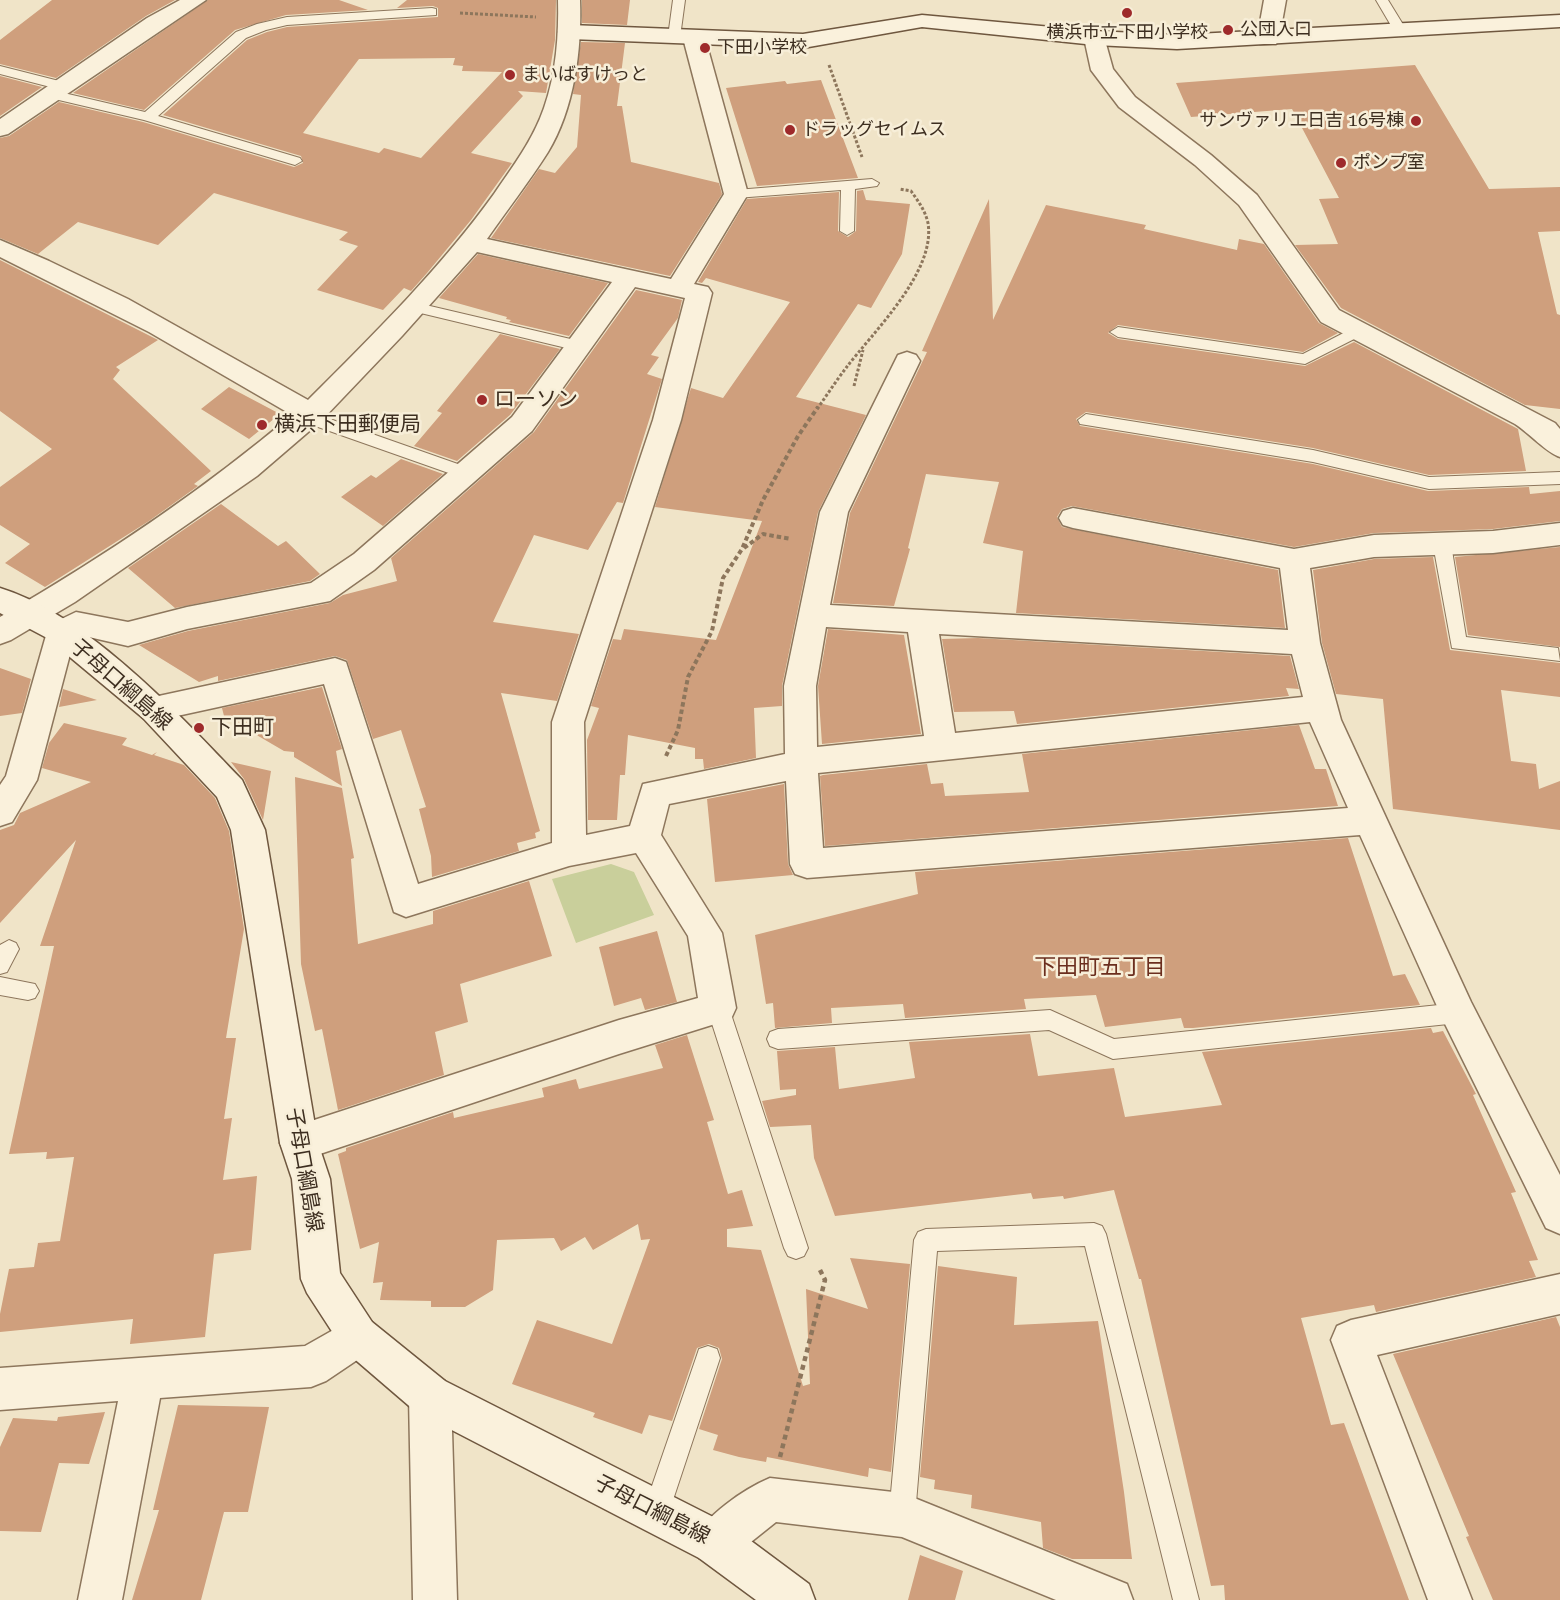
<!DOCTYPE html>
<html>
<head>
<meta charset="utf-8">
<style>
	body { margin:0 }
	canvas { display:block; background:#f0e4c8 }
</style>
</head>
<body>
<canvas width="1560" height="1600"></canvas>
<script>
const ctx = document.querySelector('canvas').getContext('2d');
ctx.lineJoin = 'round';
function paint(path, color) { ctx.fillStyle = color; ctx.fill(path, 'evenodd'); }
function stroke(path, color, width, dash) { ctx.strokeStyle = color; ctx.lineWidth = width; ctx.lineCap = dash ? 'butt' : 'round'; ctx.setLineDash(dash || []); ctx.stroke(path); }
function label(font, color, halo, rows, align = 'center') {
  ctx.font = font + ' "Roboto Serif","Noto Sans JP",serif'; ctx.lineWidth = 5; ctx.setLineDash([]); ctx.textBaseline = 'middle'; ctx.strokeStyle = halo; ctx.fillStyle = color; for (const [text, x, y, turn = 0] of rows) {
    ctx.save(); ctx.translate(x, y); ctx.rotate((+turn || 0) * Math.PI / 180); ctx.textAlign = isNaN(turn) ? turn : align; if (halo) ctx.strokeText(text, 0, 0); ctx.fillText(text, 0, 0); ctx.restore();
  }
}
paint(new Path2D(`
	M 611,864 L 634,872 L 654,915 L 576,943 L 552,879 Z`), '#c9cf9b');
paint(new Path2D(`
	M 52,0 L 175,0 L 146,16 L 56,78 L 0,64 L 0,40 Z
	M 208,0 L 339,0 L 368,10 L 286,15 L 235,30 L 144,110 L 73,93 Z
	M 407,0 L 556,0 L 555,40 L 546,93 L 518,91 L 523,96 L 471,153 L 512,163 L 471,220 L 427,273 L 411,291 L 404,288 L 383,310 L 317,290 L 358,246 L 339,240 L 348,232 L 214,193 L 158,245 L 78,222 L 38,254 L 0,238 L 0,138 L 9,136 L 59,102 L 143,122 L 294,167 L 303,163 L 301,156 L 163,115 L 247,40 L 267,32 L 287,27 L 438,17 L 438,8 L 433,6 L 397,8 ZM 455,58 L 453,65 L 463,66 L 462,71 L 502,72 L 421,158 L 384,148 L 379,153 L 303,133 L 359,59 Z
	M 582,0 L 630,0 L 627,25 L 582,23 Z
	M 581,42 L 625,43 L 617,106 L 622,106 L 631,162 L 719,183 L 722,194 L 670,276 L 491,238 L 539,169 L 555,173 L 577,147 L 581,95 L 573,94 Z
	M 1415,65 L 1489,189 L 1560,187 L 1560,231 L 1538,232 L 1557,314 L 1560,315 L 1560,409 L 1525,405 L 1341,308 L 1295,245 L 1338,244 L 1319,199 L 1339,198 L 1292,109 L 1191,117 L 1176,83 Z
	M 0,76 L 42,87 L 0,116 Z
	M 821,80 L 858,178 L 757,186 L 726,88 L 785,81 L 787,84 Z
	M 863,190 L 866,200 L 910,204 L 902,254 L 871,308 L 858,304 L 796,397 L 866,415 L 818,512 L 782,686 L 782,706 L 754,708 L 756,758 L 704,769 L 703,759 L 695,759 L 695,748 L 628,735 L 625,775 L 620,775 L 617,820 L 588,820 L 587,740 L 599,708 L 591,706 L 613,639 L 621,640 L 624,629 L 716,640 L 762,521 L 655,507 L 691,388 L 723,398 L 790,302 L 706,278 L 702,283 L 698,282 L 747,199 L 839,192 L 838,231 L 848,237 L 856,231 L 857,191 Z
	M 989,199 L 993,320 L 1046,205 L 1146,225 L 1144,229 L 1237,250 L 1239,239 L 1264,244 L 1319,323 L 1338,333 L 1303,352 L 1118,325 L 1108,333 L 1118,339 L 1305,366 L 1354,342 L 1518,429 L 1526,471 L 1429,475 L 1313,448 L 1086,412 L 1076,419 L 1080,426 L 1313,464 L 1428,491 L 1529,487 L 1530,494 L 1560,491 L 1560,521 L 1493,529 L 1374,533 L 1294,547 L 1072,506 L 1062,509 L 1057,517 L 1062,527 L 1278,570 L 1285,628 L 1016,613 L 1023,551 L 983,543 L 999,482 L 926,474 L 908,548 L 910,549 L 894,606 L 833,603 L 850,513 L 927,352 L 922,351 Z
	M 478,254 L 608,283 L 569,336 L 509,322 L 511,320 L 506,319 L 507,317 L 439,298 Z
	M 0,260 L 158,340 L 116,367 L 120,370 L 113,379 L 211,471 L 194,484 L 198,486 L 149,521 L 45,587 L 5,563 L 30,544 L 0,525 L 0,487 L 52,449 L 0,411 Z
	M 636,290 L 682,300 L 678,318 L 651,355 L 659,357 L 647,374 L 662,379 L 623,503 L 617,502 L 588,550 L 534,535 L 493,622 L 579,634 L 557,701 L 501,693 L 540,831 L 535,833 L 536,838 L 517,843 L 519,851 L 432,877 L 431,856 L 419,809 L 426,807 L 401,730 L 373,739 L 347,660 L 335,656 L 218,681 L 218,676 L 199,682 L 139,645 L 188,631 L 330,603 L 343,595 L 397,581 L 391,558 L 534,432 Z
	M 500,334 L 560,349 L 510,415 L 457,461 L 414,446 L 442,413 L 437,411 Z
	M 229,387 L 280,414 L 249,439 L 201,409 Z
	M 401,459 L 443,474 L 383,526 L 341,497 L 371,475 L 376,478 Z
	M 221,504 L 278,546 L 286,541 L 320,574 L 310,581 L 175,608 L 128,568 Z
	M 1560,547 L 1560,647 L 1468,635 L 1455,557 Z
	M 1433,557 L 1450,650 L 1560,663 L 1560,697 L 1501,690 L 1511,761 L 1536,764 L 1539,789 L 1560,781 L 1560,830 L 1393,809 L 1383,699 L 1336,694 L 1322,643 L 1313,570 L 1374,559 Z
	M 828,629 L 904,635 L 921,734 L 822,744 L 818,686 Z
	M 978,638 L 1290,656 L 1299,689 L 1286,688 L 1289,696 L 1017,724 L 1014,711 L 954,712 L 942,639 Z
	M 0,668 L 31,679 L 22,713 L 0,716 Z
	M 322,687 L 342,749 L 336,751 L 342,786 L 294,757 L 294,752 L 284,751 L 224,716 L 222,708 Z
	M 63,689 L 97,700 L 59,707 Z
	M 64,723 L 127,738 L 122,745 L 152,755 L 157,752 L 154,755 L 184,765 L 215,798 L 229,831 L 244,929 L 226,1038 L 236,1038 L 224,1119 L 232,1118 L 223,1180 L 257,1176 L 251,1250 L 214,1254 L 205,1337 L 130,1344 L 133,1319 L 0,1332 L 0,1314 L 9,1269 L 34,1267 L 38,1243 L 60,1241 L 74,1157 L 46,1159 L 47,1152 L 9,1154 L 54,946 L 40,946 L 76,840 L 0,923 L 0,830 L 14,825 L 20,813 L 91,782 L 42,768 L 49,743 Z
	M 1299,725 L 1315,769 L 1326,769 L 1338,806 L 825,846 L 820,776 L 823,775 L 927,764 L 931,784 L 943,783 L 945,796 L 1029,792 L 1022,754 Z
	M 231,762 L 271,771 L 263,820 L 244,779 Z
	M 295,777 L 342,788 L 354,858 L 351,859 L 358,944 L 433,924 L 433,911 L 529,881 L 552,956 L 460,984 L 468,1022 L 435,1032 L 444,1075 L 338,1110 L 322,1029 L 315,1031 L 301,964 Z
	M 784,784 L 788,864 L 793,875 L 715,882 L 707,799 Z
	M 1348,838 L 1393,976 L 1405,974 L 1420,1005 L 1193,1028 L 1184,1028 L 1181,1018 L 1105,1027 L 1096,995 L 1024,999 L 1026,1009 L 905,1018 L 903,1004 L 831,1008 L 832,1023 L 775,1028 L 773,1003 L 766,1004 L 755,935 L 918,894 L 915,872 Z
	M 657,931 L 677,1002 L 645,1010 L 641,998 L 614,1006 L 599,947 Z
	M 1431,1028 L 1433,1033 L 1443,1031 L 1476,1094 L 1473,1095 L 1516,1192 L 1511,1193 L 1538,1260 L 1529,1261 L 1536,1277 L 1376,1312 L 1374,1305 L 1301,1318 L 1331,1425 L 1344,1423 L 1409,1600 L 1225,1600 L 1224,1585 L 1211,1586 L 1141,1279 L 1139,1279 L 1114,1190 L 1064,1199 L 1063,1196 L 1033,1199 L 1031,1193 L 835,1216 L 814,1158 L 811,1125 L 770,1127 L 762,1101 L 796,1095 L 796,1089 L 780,1090 L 777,1051 L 835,1047 L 839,1089 L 915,1078 L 909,1042 L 1030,1034 L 1038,1076 L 1114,1068 L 1125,1117 L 1222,1105 L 1202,1052 Z
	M 687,1035 L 714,1120 L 707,1122 L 728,1194 L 742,1190 L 753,1226 L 727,1229 L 727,1247 L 761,1250 L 803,1386 L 810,1384 L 806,1289 L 868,1309 L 850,1258 L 910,1264 L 891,1472 L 869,1468 L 868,1477 L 767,1457 L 766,1462 L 739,1457 L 713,1450 L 718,1435 L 699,1429 L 722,1359 L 719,1348 L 709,1344 L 697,1348 L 672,1421 L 649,1415 L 642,1434 L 593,1417 L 595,1413 L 512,1384 L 537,1320 L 612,1344 L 650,1239 L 641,1240 L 638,1224 L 593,1250 L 585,1237 L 561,1251 L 554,1238 L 497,1240 L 493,1290 L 465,1307 L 431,1307 L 431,1301 L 380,1300 L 383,1282 L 373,1283 L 379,1242 L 360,1249 L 338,1154 L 346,1151 L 346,1148 L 453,1112 L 454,1118 L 544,1097 L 542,1088 L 576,1079 L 579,1089 L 663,1068 L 655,1045 Z
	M 938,1266 L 1017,1277 L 1014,1325 L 1098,1321 L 1124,1492 L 1132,1559 L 1072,1559 L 1043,1548 L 1041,1522 L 971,1508 L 972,1495 L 934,1489 L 935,1480 L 920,1477 Z
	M 1556,1317 L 1560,1327 L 1560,1600 L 1493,1600 L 1466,1537 L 1469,1536 L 1393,1354 Z
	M 178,1405 L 269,1407 L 248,1512 L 224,1512 L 201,1600 L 132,1600 L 159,1510 L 153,1510 Z
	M 105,1412 L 89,1464 L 59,1463 L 41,1532 L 0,1531 L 0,1447 L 13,1418 L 57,1421 L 58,1417 Z
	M 920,1555 L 963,1571 L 955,1600 L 908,1600 Z`), '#cf9f7d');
const lane = new Path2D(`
	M 673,0 L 685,0 L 680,37 L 674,41 L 668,37 Z
	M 1376,0 L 1388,0 L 1407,31 L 1406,34 L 1396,34 Z
	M 432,8 L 436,9 L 436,15 L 287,25 L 266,30 L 246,38 L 158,116 L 300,158 L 302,161 L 295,165 L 144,120 L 46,97 L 44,94 L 51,90 L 145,112 L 236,32 L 257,24 L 287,17 Z
	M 0,66 L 67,83 L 69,86 L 62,90 L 0,74 Z
	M 872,179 L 879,183 L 877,186 L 855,189 L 854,231 L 847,235 L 840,231 L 841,190 L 736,198 L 729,194 L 736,190 Z
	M 413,302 L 579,341 L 587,346 L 579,351 L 408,310 L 405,307 Z
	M 1357,326 L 1365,331 L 1362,335 L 1305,364 L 1118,337 L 1110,332 L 1118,327 L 1303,354 Z
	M 307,411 L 472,469 L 474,473 L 472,477 L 460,477 L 301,421 L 299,417 Z
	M 1086,414 L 1313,450 L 1429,477 L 1560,472 L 1560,484 L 1429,489 L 1313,462 L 1080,424 L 1078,420 Z
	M 1442,538 L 1448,540 L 1451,544 L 1466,637 L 1558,648 L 1560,661 L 1452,648 L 1433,544 L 1436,540 Z
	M 9,940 L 16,943 L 19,949 L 7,972 L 0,974 L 0,945 Z
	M 0,977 L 35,984 L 39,991 L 35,998 L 28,1000 L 0,995 Z
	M 718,998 L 726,1001 L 729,1008 L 808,1248 L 804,1256 L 796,1259 L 788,1256 L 784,1248 L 707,1008 L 710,1001 Z
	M 1458,1003 L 1466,1006 L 1469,1013 L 1466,1020 L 1458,1023 L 1113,1059 L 1049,1030 L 778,1049 L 770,1046 L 767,1039 L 770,1032 L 778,1029 L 1050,1010 L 1114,1039 Z
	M 1094,1223 L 1102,1226 L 1106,1234 L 1199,1600 L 1173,1600 L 1085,1246 L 937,1251 L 915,1515 L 911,1524 L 902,1528 L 893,1524 L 889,1515 L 914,1240 L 918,1232 L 926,1229 Z
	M 708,1346 L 717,1349 L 720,1358 L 669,1512 L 665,1521 L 656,1525 L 647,1521 L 643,1512 L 696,1358 L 699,1349 Z`);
const street = new Path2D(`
	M 180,0 L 206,0 L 8,134 L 0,136 L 0,119 L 147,18 Z
	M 558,0 L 580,0 C 582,50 574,109 548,152 C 529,182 507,210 487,239 L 671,279 L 724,194 L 683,38 L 686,33 L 702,33 L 705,38 L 748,194 L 694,284 L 708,287 L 712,293 L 681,420 L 584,722 L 586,835 L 630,826 L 643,784 L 785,754 L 784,686 L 820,512 L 898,355 L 907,352 L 916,355 L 920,361 L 848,512 L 830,605 L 1288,630 L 1280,568 L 1073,528 L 1063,525 L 1059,518 L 1063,511 L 1073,508 L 1294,549 L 1374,535 L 1493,531 L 1560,523 L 1560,545 L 1493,553 L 1374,557 L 1310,568 L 1320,643 L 1341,720 L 1471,1002 L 1560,1175 L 1560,1234 L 1546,1228 L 1445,1024 L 1360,835 L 807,878 L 795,874 L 790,864 L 786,781 L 669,804 L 661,835 L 722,933 L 736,1008 L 731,1019 L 619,1054 L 299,1161 L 286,1156 L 280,1143 L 286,1130 L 299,1125 L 619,1020 L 698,998 L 688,936 L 636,853 L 569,866 L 406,917 L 394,912 L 324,684 L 154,721 L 143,718 L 138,709 L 143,700 L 154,697 L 335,658 L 346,662 L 418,884 L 552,843 L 552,722 L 653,420 L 685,298 L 635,287 L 532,431 L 374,570 L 330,601 L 187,629 L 128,646 L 80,635 L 74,639 L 37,780 L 12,822 L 0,826 L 0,785 L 6,776 L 49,625 L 76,612 L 128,622 L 187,607 L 311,583 L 354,554 L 512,417 L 612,282 L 477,252 L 402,336 L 321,421 L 257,476 L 75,602 L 11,640 L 0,644 L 0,617 C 102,558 202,491 292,415 L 149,332 L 0,257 L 0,240 L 49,261 L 128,299 L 308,400 C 374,334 440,269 494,194 C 513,166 533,140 544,108 C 556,74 559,35 558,0 ZM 826,627 L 908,632 L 924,736 L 817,747 L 816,686 ZM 939,634 L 1292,654 L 1303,697 L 955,733 ZM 1310,722 L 1348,808 L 823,848 L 818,773 Z
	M 1264,0 L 1286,0 L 1279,39 L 1276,44 L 1260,44 L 1257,39 Z
	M 1095,31 L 1103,33 L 1113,69 L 1135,97 L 1211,155 L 1257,195 L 1339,310 L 1555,423 L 1560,429 L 1560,457 C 1547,453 1529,433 1515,424 L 1321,322 L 1239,205 L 1195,165 L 1119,107 L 1091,70 L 1084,38 L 1087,33 Z
	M 1560,1274 L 1560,1314 L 1377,1355 L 1472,1600 L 1428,1600 L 1331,1340 L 1337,1326 L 1351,1320 Z
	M 358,1316 L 372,1322 L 378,1336 L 372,1350 L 326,1381 L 311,1387 L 160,1398 L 122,1600 L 78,1600 L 118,1401 L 0,1410 L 0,1368 L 305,1346 Z
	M 430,1375 L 445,1381 L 451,1396 L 457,1600 L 413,1600 L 409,1396 L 415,1381 Z
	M 770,1478 L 902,1493 L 1127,1584 L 1133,1600 L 1056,1600 L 902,1537 L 776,1522 L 731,1558 L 715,1564 L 699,1558 L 693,1542 C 704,1516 744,1489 770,1478 Z`);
const secondary = new Path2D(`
	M 922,15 L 1095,31 L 1177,35 L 1560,15 L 1560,27 L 1177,49 L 1095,45 L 922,27 L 803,48 L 570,39 L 562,37 L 559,32 L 562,27 L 570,25 L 803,34 Z
	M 0,588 C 86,614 180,715 242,780 L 265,830 L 318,1143 L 330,1179 L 340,1273 L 372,1322 L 445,1381 L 731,1526 L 809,1584 L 815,1600 L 756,1600 L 699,1558 L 415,1411 L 344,1350 L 307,1293 L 301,1279 L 292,1179 L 280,1143 L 231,830 L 217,797 L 143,718 L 47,638 L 0,613 Z`);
stroke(lane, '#8d765c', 2);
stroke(street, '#8d765c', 3);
stroke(secondary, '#6f573f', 3);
stroke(new Path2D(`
	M 460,13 L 536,17
	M 829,65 L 862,157
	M 854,386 L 863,350
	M 817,409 C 827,395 836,381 846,368 C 873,332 936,272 928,223 C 925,210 918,201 911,191 L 899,189`), '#8d765c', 3, [3, 2]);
stroke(new Path2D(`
	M 744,548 L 763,534 L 791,539
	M 666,756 L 678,730 L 688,677 L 712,631 L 723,578 L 742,549 L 763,500 L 798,436 L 818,407`), '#8d765c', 4, [4.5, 3]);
stroke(new Path2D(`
	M 780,1457 L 825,1280 L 820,1270`), '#8d765c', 4.5, [5, 4]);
paint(lane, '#faf1dc');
paint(street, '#faf1dc');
paint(secondary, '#faf1dc');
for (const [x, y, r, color] of [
	[1127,13,6,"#9e2a2b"],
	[1228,30,6,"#9e2a2b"],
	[705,48,6,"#9e2a2b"],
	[510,75,6,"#9e2a2b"],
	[1416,121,6,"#9e2a2b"],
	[790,130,6,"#9e2a2b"],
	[1341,163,6,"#9e2a2b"],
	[482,400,6,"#9e2a2b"],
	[262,425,6,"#9e2a2b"],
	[199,728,6,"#9e2a2b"]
]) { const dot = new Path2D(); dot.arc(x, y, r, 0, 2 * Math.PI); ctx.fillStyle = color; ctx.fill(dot); stroke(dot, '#f7eed8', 2); }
label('18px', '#3d2e20', '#f7eed8', [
	["公団入口",1240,30],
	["横浜市立下田小学校",1127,33,"center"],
	["下田小学校",717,48],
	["まいばすけっと",522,75],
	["サンヴァリエ日吉 16号棟",1404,121,"right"],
	["ドラッグセイムス",802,130],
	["ポンプ室",1353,163]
], 'left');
label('21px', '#3d2e20', '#f7eed8', [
	["ローソン",494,400],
	["横浜下田郵便局",274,425],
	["下田町",211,728]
], 'left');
label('21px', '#3d2e20', '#f7eed8', [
	["子母口綱島線",121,685,41],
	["子母口綱島線",304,1170,80],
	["子母口綱島線",652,1510,27]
]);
label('22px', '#6b2e1e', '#f7eed8', [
	["下田町五丁目",1100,968]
]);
</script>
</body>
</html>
